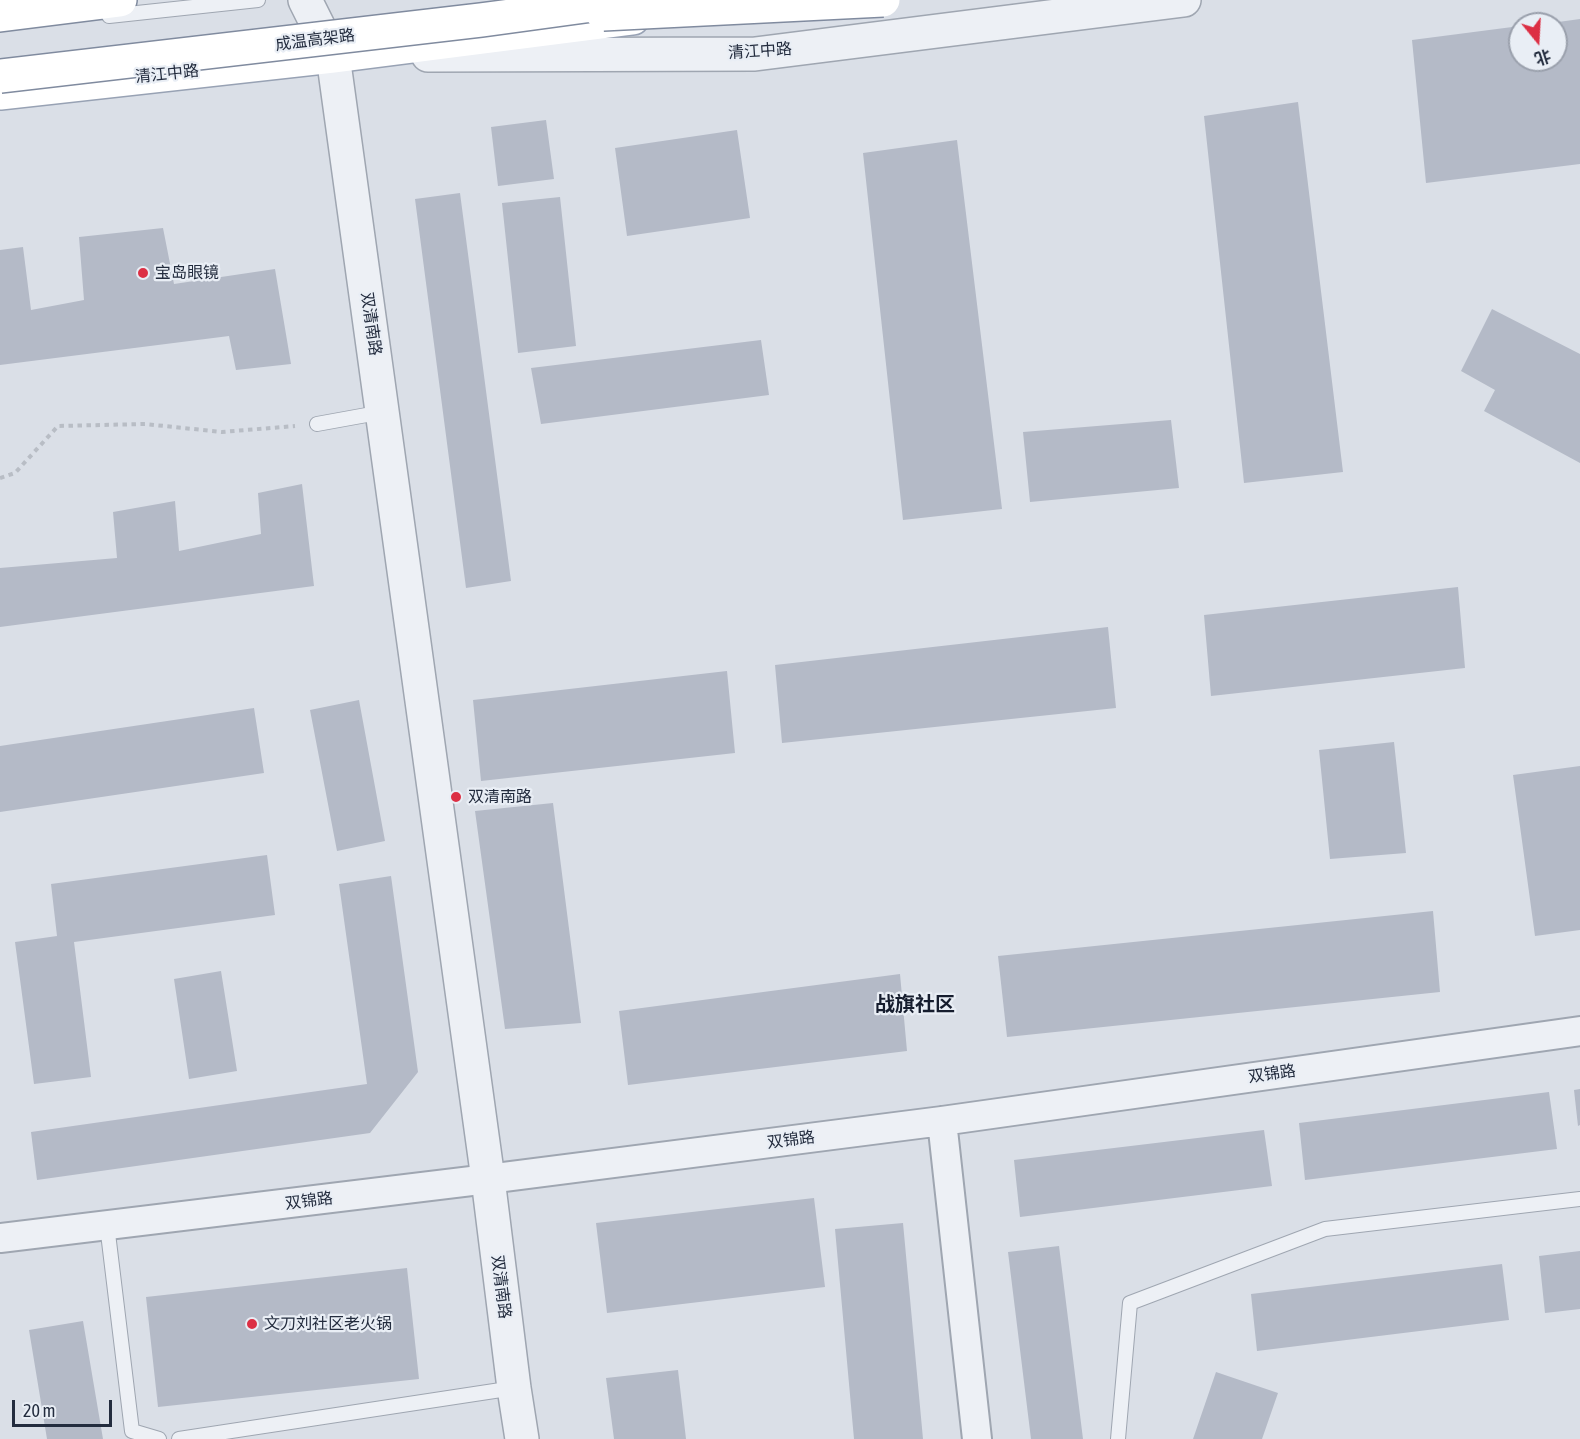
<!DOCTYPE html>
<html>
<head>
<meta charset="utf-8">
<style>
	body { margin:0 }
	#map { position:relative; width:1580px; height:1439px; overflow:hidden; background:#dadfe7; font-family:"Asap Condensed","Noto Sans SC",sans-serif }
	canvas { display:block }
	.north { position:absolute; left:1508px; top:12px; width:60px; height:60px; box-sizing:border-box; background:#e9eef5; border:2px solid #9aa0ac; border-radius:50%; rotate:162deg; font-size:16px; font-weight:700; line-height:24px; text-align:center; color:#232c3e }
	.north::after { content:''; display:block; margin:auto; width:21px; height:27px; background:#dc2f44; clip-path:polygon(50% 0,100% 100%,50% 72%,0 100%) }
	.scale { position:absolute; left:12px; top:1400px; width:100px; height:27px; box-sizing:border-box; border:3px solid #232c3e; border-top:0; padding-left:8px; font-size:18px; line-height:21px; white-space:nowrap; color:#232c3e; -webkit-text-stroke:4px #e9eef5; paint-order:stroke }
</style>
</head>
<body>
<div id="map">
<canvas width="1580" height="1439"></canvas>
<div class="north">北</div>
<div class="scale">20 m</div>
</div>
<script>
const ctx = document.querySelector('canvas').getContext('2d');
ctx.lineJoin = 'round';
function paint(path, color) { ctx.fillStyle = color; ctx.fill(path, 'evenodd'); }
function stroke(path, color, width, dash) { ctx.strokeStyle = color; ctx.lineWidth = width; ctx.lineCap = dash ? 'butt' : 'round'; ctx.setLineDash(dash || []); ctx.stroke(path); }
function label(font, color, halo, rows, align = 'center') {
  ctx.font = font + ' "Asap Condensed","Noto Sans SC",sans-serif'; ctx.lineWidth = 4.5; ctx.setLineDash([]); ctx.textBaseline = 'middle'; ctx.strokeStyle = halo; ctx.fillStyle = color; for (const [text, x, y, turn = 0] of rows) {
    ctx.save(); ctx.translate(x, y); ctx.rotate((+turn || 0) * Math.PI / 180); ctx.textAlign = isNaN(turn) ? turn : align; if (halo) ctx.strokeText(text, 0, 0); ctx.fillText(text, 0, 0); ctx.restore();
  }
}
paint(new Path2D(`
	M 1580,19 L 1580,164 L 1426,183 L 1412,40 L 1520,26 L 1520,60 L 1556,60 L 1556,24 L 1551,24 L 1551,23 Z
	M 1298,102 L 1343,472 L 1244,483 L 1204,116 Z
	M 546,120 L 554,179 L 498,186 L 491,127 Z
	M 737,130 L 750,218 L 627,236 L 615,148 Z
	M 957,140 L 1002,509 L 903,520 L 863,153 Z
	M 460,193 L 511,581 L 466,588 L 415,199 Z
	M 560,197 L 576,346 L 518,353 L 502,203 Z
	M 163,228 L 174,284 L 275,269 L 291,364 L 236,370 L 229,336 L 0,365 L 0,250 L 23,247 L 31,310 L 84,300 L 79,237 Z
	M 1492,309 L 1580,354 L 1580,463 L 1484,411 L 1495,390 L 1461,371 Z
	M 761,340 L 769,395 L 541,424 L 531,368 Z
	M 1171,420 L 1179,488 L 1030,502 L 1023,432 Z
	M 302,484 L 314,586 L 0,627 L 0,568 L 117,558 L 113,512 L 175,501 L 179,551 L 261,534 L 258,493 Z
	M 1458,587 L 1465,668 L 1211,696 L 1204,615 Z
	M 1108,627 L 1116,708 L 782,743 L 775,665 Z
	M 727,671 L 735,753 L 481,781 L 473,700 Z
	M 359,700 L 385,841 L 337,851 L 310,710 Z
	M 254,708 L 264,773 L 0,812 L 0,746 Z
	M 1394,742 L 1406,853 L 1330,859 L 1319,750 Z
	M 1580,766 L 1580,930 L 1535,936 L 1513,775 Z
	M 553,803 L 581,1023 L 505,1029 L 475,811 Z
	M 267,855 L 275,915 L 74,942 L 91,1077 L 34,1084 L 15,942 L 57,936 L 51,884 Z
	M 391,876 L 418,1072 L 370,1133 L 37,1180 L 31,1132 L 367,1084 L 339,884 Z
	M 1433,911 L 1440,992 L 1007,1037 L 998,956 Z
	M 221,971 L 237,1071 L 189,1079 L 174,979 Z
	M 900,974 L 907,1051 L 628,1085 L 619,1011 Z
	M 1580,1089 L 1580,1125 L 1578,1126 L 1574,1090 Z
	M 1549,1092 L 1557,1149 L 1305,1180 L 1299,1123 Z
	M 1264,1130 L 1272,1186 L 1020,1217 L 1014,1160 Z
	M 814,1198 L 825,1287 L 607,1313 L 596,1223 Z
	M 903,1223 L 923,1439 L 854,1439 L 835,1229 Z
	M 1059,1246 L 1083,1439 L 1031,1439 L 1008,1252 Z
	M 1580,1251 L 1580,1309 L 1545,1313 L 1539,1256 Z
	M 1502,1264 L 1509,1320 L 1257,1351 L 1251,1294 Z
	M 407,1268 L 419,1379 L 158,1407 L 146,1297 Z
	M 83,1321 L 103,1439 L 47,1439 L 29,1330 Z
	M 678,1370 L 686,1439 L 614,1439 L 606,1378 Z
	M 1216,1372 L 1278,1393 L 1262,1439 L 1193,1439 Z`), '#b4bac7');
const service = new Path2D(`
	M 109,16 L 258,0
	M 317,424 L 383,412
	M 107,1225 L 132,1431 L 159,1439
	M 179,1439 L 514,1388
	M 1118,1439 L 1130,1303 L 1325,1229 L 1580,1199`);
const minor = new Path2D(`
	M 942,1121 L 977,1439
	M 0,1238 L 488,1179 L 942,1121 L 1580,1031`);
const tertiary = new Path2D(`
	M 305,0 L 333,56 L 488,1179 L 514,1388 L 522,1439
	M 428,55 L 755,54 L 1184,0`);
const primary = new Path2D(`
	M 0,93 L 333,56 L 633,18`);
const trunk = new Path2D(`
	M 0,15 L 120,0`);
stroke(service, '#9fa6b1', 16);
stroke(minor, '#9fa6b1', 32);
stroke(tertiary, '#9fa6b1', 36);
stroke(primary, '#98a2b4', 36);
stroke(trunk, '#808b9f', 36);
stroke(new Path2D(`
	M 0,478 L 15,473 L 58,426 L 145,424 L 222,432 L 295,426`), '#b8bdc5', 4, [4.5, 4.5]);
stroke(service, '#edf0f5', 14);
stroke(minor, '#edf0f5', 28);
stroke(tertiary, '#edf0f5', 33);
stroke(primary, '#fff', 33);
stroke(trunk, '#fff', 33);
const trunkBridge = new Path2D(`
	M 603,14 L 883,0
	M 0,76 L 481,20 L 629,0`);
stroke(trunkBridge, '#808b9f', 36, []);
stroke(trunkBridge, '#fff', 33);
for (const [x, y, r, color] of [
	[143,273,6,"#dc2f44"],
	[456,797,6,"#dc2f44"],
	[252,1324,6,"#dc2f44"]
]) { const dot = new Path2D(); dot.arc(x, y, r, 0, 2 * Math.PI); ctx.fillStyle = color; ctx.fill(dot); stroke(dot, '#e9eef5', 2); }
label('16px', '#232c3e', '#e9eef5', [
	["成温高架路",315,40,-7],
	["清江中路",760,51,-4],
	["清江中路",167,74,-6],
	["双清南路",371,324,82],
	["双锦路",1272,1074,-8],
	["双锦路",791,1140,-7],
	["双锦路",309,1201,-7],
	["双清南路",501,1287,83]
]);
label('16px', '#232c3e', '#e9eef5', [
	["宝岛眼镜",155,273],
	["双清南路",468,797],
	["文刀刘社区老火锅",264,1324]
], 'left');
label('bold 20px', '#161d2e', '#e9eef5', [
	["战旗社区",915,1005]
]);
</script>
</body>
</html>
